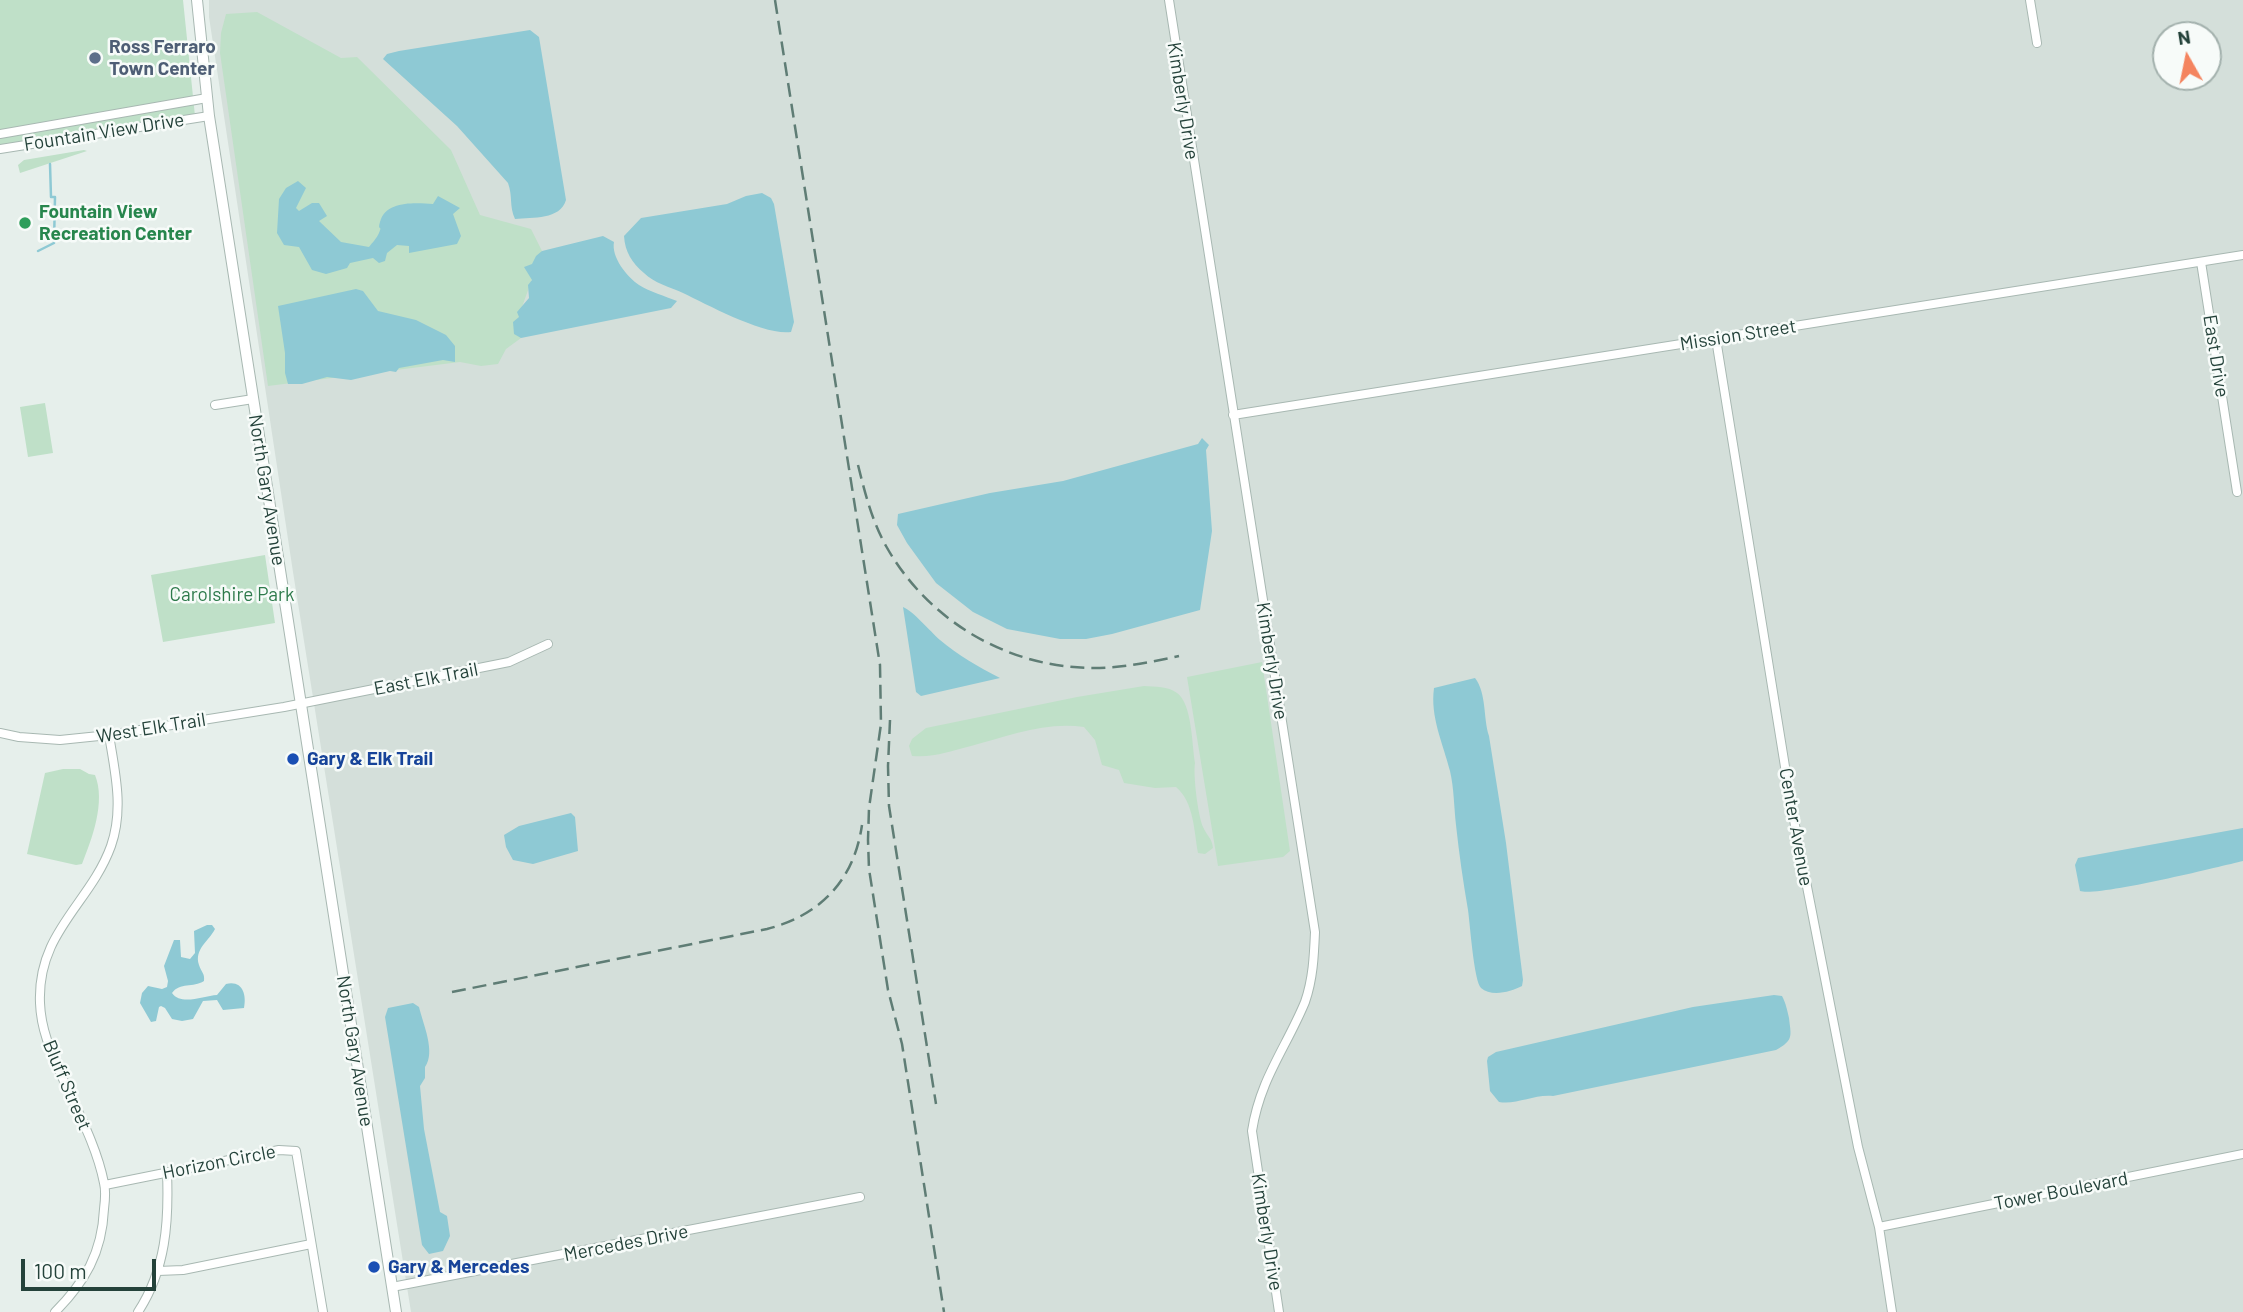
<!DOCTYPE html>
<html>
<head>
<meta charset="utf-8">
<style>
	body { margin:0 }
	#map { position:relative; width:2243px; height:1312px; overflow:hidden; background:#e6efeb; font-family:Barlow,sans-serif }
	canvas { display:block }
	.north { position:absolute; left:2152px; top:21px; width:70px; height:70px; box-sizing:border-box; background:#f7fbf9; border:2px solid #a3b1ad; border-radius:50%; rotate:351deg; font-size:19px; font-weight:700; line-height:28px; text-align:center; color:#24423a }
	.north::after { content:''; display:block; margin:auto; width:24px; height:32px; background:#f4845f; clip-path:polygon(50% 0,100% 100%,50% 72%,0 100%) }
	.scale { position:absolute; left:21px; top:1259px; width:135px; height:32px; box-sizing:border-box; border:4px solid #24423a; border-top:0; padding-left:9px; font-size:21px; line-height:24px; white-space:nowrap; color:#24423a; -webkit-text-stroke:5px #f7fbf9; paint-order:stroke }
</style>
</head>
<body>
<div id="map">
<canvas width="2243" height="1312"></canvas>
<div class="north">N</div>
<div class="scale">100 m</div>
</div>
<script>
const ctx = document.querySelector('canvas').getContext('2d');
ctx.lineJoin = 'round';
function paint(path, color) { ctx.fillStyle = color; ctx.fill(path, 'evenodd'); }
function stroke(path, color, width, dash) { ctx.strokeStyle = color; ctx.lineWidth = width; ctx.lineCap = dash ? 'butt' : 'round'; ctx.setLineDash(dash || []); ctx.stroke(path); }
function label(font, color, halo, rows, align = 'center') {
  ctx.font = font + ' Barlow,sans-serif'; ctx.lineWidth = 5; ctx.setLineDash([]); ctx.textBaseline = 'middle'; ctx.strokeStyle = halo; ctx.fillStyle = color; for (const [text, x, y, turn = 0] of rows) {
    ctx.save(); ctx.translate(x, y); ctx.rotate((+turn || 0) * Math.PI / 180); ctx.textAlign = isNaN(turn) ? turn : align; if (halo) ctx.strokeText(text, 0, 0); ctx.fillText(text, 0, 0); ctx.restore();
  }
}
paint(new Path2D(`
	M 209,0 L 2243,0 L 2243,1312 L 411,1312 L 293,572 L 209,17 ZM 2166,35 L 2208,35 L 2208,77 L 2166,77 Z`), '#d4dfda');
paint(new Path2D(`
	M 0,0 L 183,0 L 195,116 L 0,146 Z
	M 257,12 L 341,58 L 357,57 L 451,150 L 480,215 L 531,229 L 542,251 L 522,307 L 521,338 L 506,349 L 498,364 L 481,366 L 460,362 L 268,386 L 220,53 L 221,33 L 226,14 Z
	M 84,150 L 87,151 L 20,173 L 18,165 L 24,160 Z
	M 45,403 L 53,453 L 28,457 L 20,407 Z
	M 265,555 L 275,623 L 163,642 L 151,575 Z
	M 1262,662 L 1290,851 L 1283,857 L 1218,866 L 1187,677 Z
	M 1144,686 C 1155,687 1168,686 1177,693 C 1192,703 1192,745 1195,763 C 1193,775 1198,816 1203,827 C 1207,836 1212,838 1213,848 L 1205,854 L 1198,853 C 1194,831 1194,802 1176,787 L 1155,788 L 1124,783 L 1119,770 L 1102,765 L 1095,740 L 1084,727 C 1047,721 1007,736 971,746 C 950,751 934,758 912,756 L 909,746 L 912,739 L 926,728 L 1077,697 Z
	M 63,769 L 80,769 L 89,774 L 95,775 C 106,802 92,839 82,864 L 76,865 L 27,854 L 45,773 Z`), '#bfe0c8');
paint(new Path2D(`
	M 530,30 L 539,37 L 566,200 C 560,220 533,217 515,219 C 509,206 513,197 508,183 L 457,126 L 383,59 L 387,54 L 399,51 Z
	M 298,181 L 306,188 L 296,208 L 299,211 L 312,203 L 319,203 L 327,216 L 319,221 L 341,242 L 369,247 C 372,243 377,238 379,233 C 383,224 377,232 380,222 C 386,200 416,203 433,204 L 438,196 L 460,208 L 453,214 L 461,236 L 457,244 L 409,253 L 409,246 L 397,245 L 387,253 L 385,261 L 379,263 L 373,258 L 350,263 L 347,268 L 326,274 L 312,270 L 299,247 L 284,245 L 277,233 L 279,199 L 286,188 Z
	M 762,193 L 771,198 L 774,204 L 794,322 L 791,332 C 765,336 708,305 683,293 C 670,287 654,283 644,273 C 632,263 625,252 624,236 L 641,218 L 727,204 L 746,196 Z
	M 603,236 L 614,242 C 611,257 627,277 639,285 C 650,292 665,296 677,301 L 671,308 L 521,338 L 514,334 L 513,322 L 519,317 L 517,312 L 529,298 L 528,285 L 532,280 L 524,267 L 532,264 L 536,256 L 542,251 Z
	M 356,289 L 363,291 L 378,311 L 416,320 L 446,335 L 455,346 L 455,362 L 443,360 L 399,368 L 396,372 L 390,371 L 351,380 L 327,377 L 302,384 L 288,384 L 285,373 L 285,353 L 278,306 Z
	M 1202,438 L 1209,445 L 1206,450 L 1212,531 L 1200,610 L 1112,634 L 1086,639 L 1060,639 L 1007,629 L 973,612 L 936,583 L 907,543 L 897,525 L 898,514 L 990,493 L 1063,481 L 1198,444 Z
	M 903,607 C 913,611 930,631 940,640 C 958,655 978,667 1000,678 L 921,696 L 916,692 Z
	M 1475,678 C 1487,694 1483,718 1489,736 L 1506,843 L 1523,980 L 1522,986 C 1511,992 1491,997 1481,988 C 1474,981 1470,924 1468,910 C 1463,881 1459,853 1456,825 C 1454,807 1454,788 1450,771 C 1443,743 1430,717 1434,688 Z
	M 571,813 L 575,817 L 578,851 L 533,864 L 513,860 L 506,847 L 504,835 L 519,826 Z
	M 2243,828 L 2243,861 C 2218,867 2097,897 2080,891 L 2075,865 L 2078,858 Z
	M 207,925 L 212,925 L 215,929 C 209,941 194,949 199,965 C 201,972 205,973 204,981 C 193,988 180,982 172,993 C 181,1006 203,996 217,995 L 226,984 C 242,980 247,994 244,1008 L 223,1010 L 217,1000 L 203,1001 L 193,1019 L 182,1021 L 172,1019 L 165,1008 L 161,1006 L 159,1007 L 156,1021 L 151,1022 L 140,1003 L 142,993 L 148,986 L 162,989 L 167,987 L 168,981 L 164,966 L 174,940 L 180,940 L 181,957 L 190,959 L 195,953 L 194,931 Z
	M 1774,995 L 1782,996 C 1786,1004 1787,1009 1789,1018 C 1791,1036 1794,1040 1776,1050 L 1553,1096 C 1534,1094 1517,1105 1499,1102 L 1490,1091 L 1487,1061 L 1488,1057 L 1496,1052 L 1693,1007 Z
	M 413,1003 L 419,1007 C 423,1024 436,1052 425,1067 L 425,1078 L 420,1086 L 424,1129 L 440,1212 L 447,1216 L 450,1236 L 443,1251 L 429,1254 L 422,1245 L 385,1017 L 388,1008 Z`), '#8ec9d4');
stroke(new Path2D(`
	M 38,251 L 54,243 L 55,197 L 51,197 L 50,164`), '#8ec9d4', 2.5);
const minor = new Path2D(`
	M 1169,0 L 1315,932 C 1314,956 1313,979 1305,1002 C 1286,1048 1260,1079 1252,1131 L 1279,1312
	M 2030,0 L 2037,43
	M 0,134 L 207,98
	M 0,149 L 209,116
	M 2201,262 L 2237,492
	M 1716,339 L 1792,810 L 1858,1147 L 1879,1227 L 1892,1312
	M 215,405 L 253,399
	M 1233,415 L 2243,255
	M 0,733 L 19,737 L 60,740 L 109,735 L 284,707 L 509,662 L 548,644
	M 105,1185 L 279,1150 L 296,1151 L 323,1312
	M 1879,1227 L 2243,1154
	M 158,1271 L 183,1270 L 311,1244
	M 392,1287 L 860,1197
	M 55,1312 C 85,1282 102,1253 104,1209 C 105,1201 106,1191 104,1183 C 97,1147 78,1112 63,1079 C 52,1054 41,1031 40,1003 C 37,932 90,904 111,846 C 124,809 115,772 109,735
	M 138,1312 C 166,1269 169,1222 167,1172`);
const tertiary = new Path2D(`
	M 197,0 L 209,116 L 396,1312`);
stroke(minor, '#a8b8b2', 10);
stroke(tertiary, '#a8b8b2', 12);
stroke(minor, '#fff', 8);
stroke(tertiary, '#fff', 10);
stroke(new Path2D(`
	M 775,0 L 880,665 L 881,724 L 869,808 L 868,840 L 869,869 L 888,990 L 902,1044 L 944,1312
	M 858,465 C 865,493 872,521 886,546 C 928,621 1008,668 1094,668 C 1123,668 1151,662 1179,656
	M 890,720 L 888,766 L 889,806 L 936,1104
	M 452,992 L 767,929 C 821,915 854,880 862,825`), '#5f7d75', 2.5, [14, 7]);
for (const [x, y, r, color] of [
	[95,58,7,"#5c6f8a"],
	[25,223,7,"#2e9e5b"],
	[293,759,7,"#1a4fb4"],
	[374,1267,7,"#1a4fb4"]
]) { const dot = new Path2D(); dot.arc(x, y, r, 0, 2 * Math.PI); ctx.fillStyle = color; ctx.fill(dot); stroke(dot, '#f7fbf9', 2.5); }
label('bold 19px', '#4e5e75', '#f7fbf9', [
	["Ross Ferraro",109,47],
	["Town Center",109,69]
], 'left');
label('19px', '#24423a', '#f7fbf9', [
	["Kimberly Drive",1183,101,81],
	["Fountain View Drive",104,132,-9],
	["Mission Street",1738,335,-9],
	["East Drive",2216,356,81],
	["North Gary Avenue",267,490,81],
	["Kimberly Drive",1272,661,81],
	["East Elk Trail",426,679,-11],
	["West Elk Trail",151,728,-9],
	["Center Avenue",1796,827,80],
	["North Gary Avenue",355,1051,81],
	["Bluff Street",67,1085,67],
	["Horizon Circle",219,1162,-11],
	["Tower Boulevard",2061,1191,-11],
	["Kimberly Drive",1267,1232,81],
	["Mercedes Drive",626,1243,-11]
]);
label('bold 19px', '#27864d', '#f7fbf9', [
	["Fountain View",39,212],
	["Recreation Center",39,234]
], 'left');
label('19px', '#2d7a4b', '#f7fbf9', [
	["Carolshire Park",232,595]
]);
label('bold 19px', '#164399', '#f7fbf9', [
	["Gary & Elk Trail",307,759],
	["Gary & Mercedes",388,1267]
], 'left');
</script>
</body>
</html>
